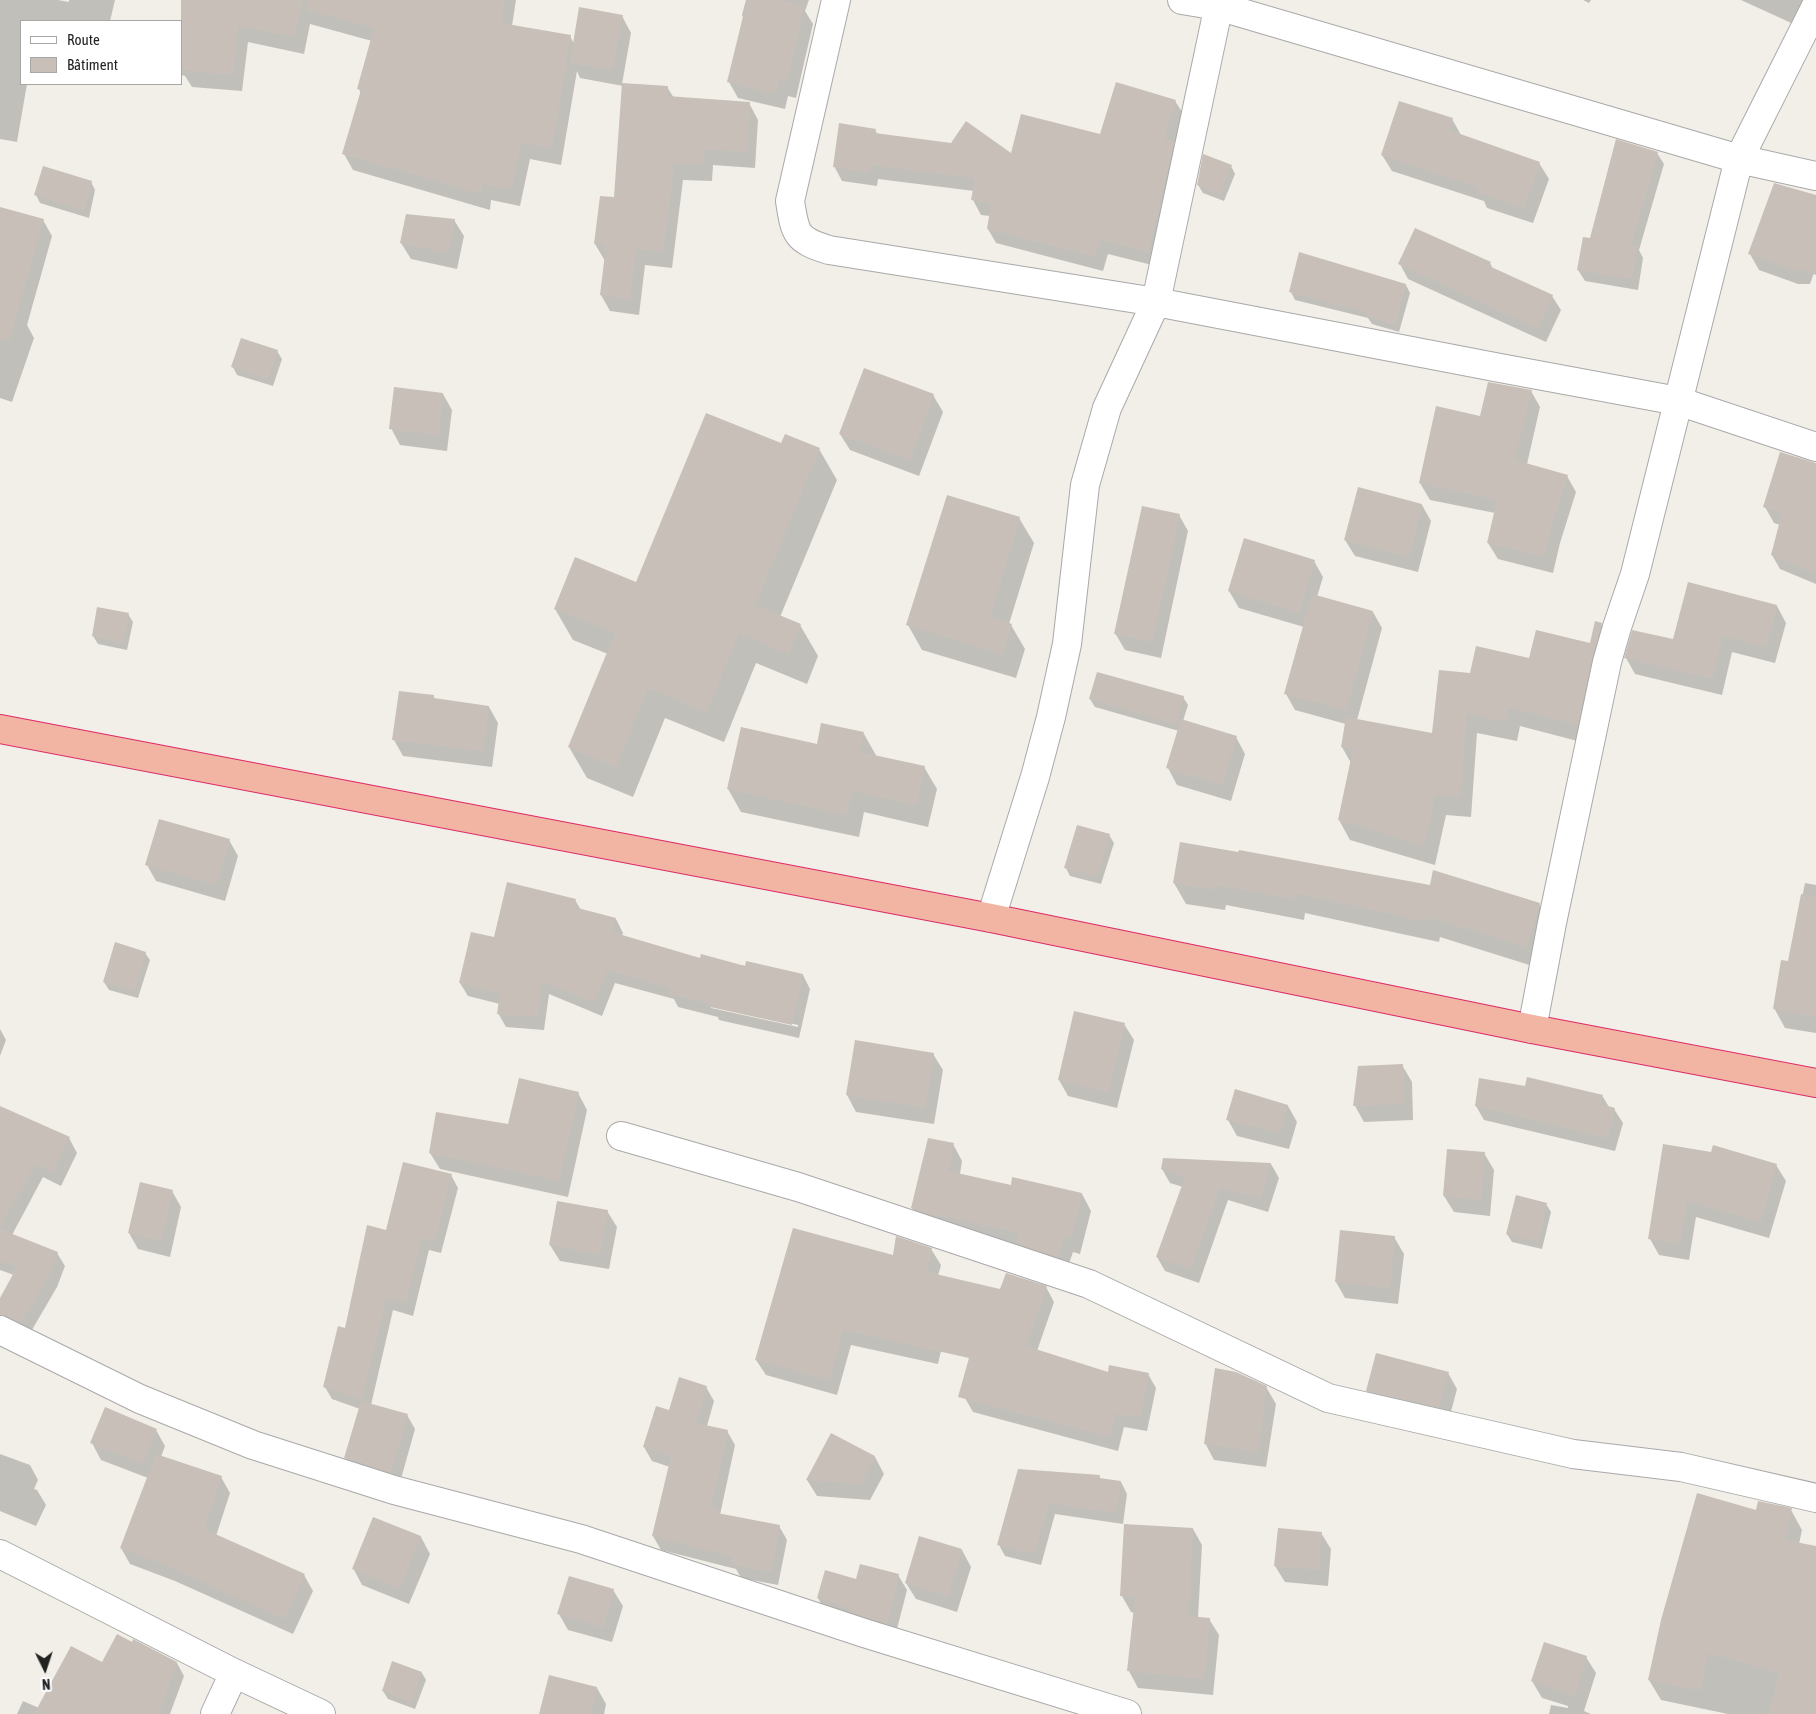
<!DOCTYPE html>
<html>
<head>
<meta charset="utf-8">
<style>
	body { margin:0 }
	#map { position:relative; width:1816px; height:1714px; overflow:hidden; background:#f2efe9; font-family:"Asap Condensed",sans-serif }
	canvas { display:block }
	.legend { position:absolute; left:20px; top:20px; width:162px; height:65px; box-sizing:border-box; background:#fff; border:1px solid #a7a7a7; margin:0; padding:6px 9px; list-style:none; font-size:15px; color:#222 }
	.legend li { display:flex; align-items:center; gap:10px; height:25px }
	.legend b { width:25px; border:1px solid #a7a7a7 }
	.north { position:absolute; left:20px; top:1644px; width:50px; height:50px; -webkit-text-stroke:4px #fff; paint-order:stroke; rotate:176deg; font-size:14px; font-weight:700; line-height:20px; text-align:center; color:#222 }
	.north::after { content:''; display:block; margin:auto; width:18px; height:22px; background:#222; clip-path:polygon(50% 0,100% 100%,50% 72%,0 100%) }
</style>
</head>
<body>
<div id="map">
<canvas width="1816" height="1714"></canvas>
<ul class="legend">
<li><b style="height:6px;background:#fff"></b>Route</li>
<li><b style="height:14px;background:#c7bfb8"></b>Bâtiment</li>
</ul>
<div class="north">N</div>
</div>
<script>
const ctx = document.querySelector('canvas').getContext('2d');
ctx.lineJoin = 'round';
function paint(path, color) { ctx.fillStyle = color; ctx.fill(path, 'evenodd'); }
function stroke(path, color, width, dash) { ctx.strokeStyle = color; ctx.lineWidth = width; ctx.lineCap = dash ? 'butt' : 'round'; ctx.setLineDash(dash || []); ctx.stroke(path); }
paint(new Path2D(`
	M 0,0 L 58,0 L 69,2 L 69,0 L 115,0 L 110,21 L 21,21 L 21,84 L 27,84 L 17,142 L 0,139 Z
	M 184,0 L 516,0 L 512,26 L 570,36 L 574,44 L 622,16 L 631,33 L 622,84 L 667,87 L 674,98 L 749,103 L 758,120 L 755,168 L 713,165 L 712,181 L 683,180 L 672,268 L 645,265 L 639,315 L 610,311 L 601,295 L 605,261 L 595,244 L 615,199 L 623,86 L 580,78 L 577,71 L 561,165 L 530,159 L 520,206 L 491,200 L 490,210 L 353,170 L 344,154 L 361,94 L 359,89 L 372,41 L 310,24 L 304,54 L 248,42 L 242,91 L 192,87 L 185,76 L 181,75 L 181,23 Z
	M 746,0 L 809,0 L 805,11 L 813,24 L 796,98 L 788,96 L 785,109 L 738,98 L 729,82 L 744,19 L 742,15 Z
	M 1583,0 L 1591,0 L 1589,3 Z
	M 1741,0 L 1812,0 L 1800,27 Z
	M 1175,101 L 1184,115 L 1174,145 L 1181,158 L 1156,266 L 1108,254 L 1103,271 L 996,243 L 988,229 L 990,216 L 981,215 L 973,200 L 974,191 L 878,179 L 877,186 L 842,181 L 834,166 L 875,130 L 878,135 L 1012,155 L 1101,136 Z
	M 1452,119 L 1461,135 L 1539,163 L 1549,179 L 1533,223 L 1487,208 L 1484,201 L 1392,171 L 1382,155 Z
	M 1657,153 L 1664,164 L 1639,250 L 1643,258 L 1638,290 L 1585,281 L 1578,270 L 1591,239 Z
	M 1231,166 L 1235,174 L 1224,201 L 1203,193 L 1198,185 Z
	M 91,182 L 95,190 L 89,218 L 40,203 L 36,195 Z
	M 1816,197 L 1816,267 L 1810,284 L 1798,284 L 1759,270 L 1750,254 Z
	M 0,208 L 43,220 L 52,236 L 27,325 L 34,338 L 12,402 L 0,398 Z
	M 454,220 L 464,236 L 457,269 L 411,259 L 401,243 Z
	M 1490,263 L 1493,269 L 1552,296 L 1561,310 L 1546,342 L 1408,279 L 1400,264 Z
	M 1406,285 L 1410,293 L 1399,332 L 1372,324 L 1368,318 L 1295,300 L 1291,292 Z
	M 277,351 L 282,359 L 273,386 L 237,375 L 233,367 Z
	M 1531,391 L 1540,407 L 1527,464 L 1567,476 L 1576,492 L 1560,543 L 1553,573 L 1498,559 L 1488,543 L 1495,513 L 1430,500 L 1420,483 L 1481,418 Z
	M 443,394 L 452,410 L 447,451 L 400,445 L 391,428 Z
	M 933,395 L 943,412 L 919,476 L 850,450 L 840,434 Z
	M 782,445 L 819,449 L 837,480 L 780,617 L 800,625 L 818,656 L 807,684 L 756,663 L 724,742 L 665,718 L 633,797 L 587,778 L 569,747 L 608,654 L 573,640 L 555,609 L 637,583 Z
	M 1816,464 L 1816,584 L 1780,569 L 1772,555 L 1780,525 L 1774,523 L 1765,507 Z
	M 1422,505 L 1431,521 L 1418,572 L 1355,556 L 1345,540 Z
	M 1179,515 L 1188,531 L 1161,658 L 1125,650 L 1115,633 Z
	M 1019,518 L 1034,543 L 1009,624 L 1011,625 L 1025,649 L 1016,678 L 922,650 L 908,625 Z
	M 1314,561 L 1323,577 L 1317,597 L 1373,612 L 1382,628 L 1357,720 L 1433,734 L 1471,675 L 1591,645 L 1601,624 L 1612,644 L 1589,744 L 1520,726 L 1517,741 L 1477,733 L 1471,817 L 1446,815 L 1435,865 L 1350,840 L 1339,820 L 1351,763 L 1342,747 L 1346,724 L 1295,710 L 1286,694 L 1304,627 L 1239,608 L 1229,591 Z
	M 1777,606 L 1786,623 L 1775,663 L 1732,652 L 1722,695 L 1635,674 L 1626,658 Z
	M 128,614 L 133,622 L 127,650 L 98,644 L 93,636 Z
	M 433,696 L 435,699 L 489,707 L 498,723 L 492,767 L 403,756 L 394,740 Z
	M 1183,697 L 1188,705 L 1183,721 L 1236,737 L 1245,754 L 1231,801 L 1177,785 L 1168,768 L 1179,731 L 1095,707 L 1090,699 Z
	M 864,734 L 877,757 L 924,767 L 937,789 L 928,827 L 864,812 L 859,837 L 741,812 L 728,789 L 818,745 Z
	M 1109,835 L 1114,843 L 1101,884 L 1070,876 L 1066,868 Z
	M 229,840 L 238,856 L 225,901 L 156,881 L 147,865 Z
	M 1174,883 L 1430,886 L 1539,904 L 1551,925 L 1539,968 L 1440,937 L 1439,942 L 1305,913 L 1304,920 L 1226,905 L 1225,910 L 1186,904 Z
	M 1805,883 L 1816,885 L 1816,1033 L 1785,1028 L 1774,1008 L 1789,963 Z
	M 575,900 L 581,910 L 616,919 L 623,933 L 622,936 L 701,959 L 803,975 L 810,989 L 799,1038 L 719,1020 L 718,1017 L 678,1007 L 674,999 L 615,983 L 602,1016 L 549,994 L 544,1030 L 506,1027 L 498,1013 L 500,1004 L 468,996 L 460,983 L 494,939 ZM 711,1006 L 798,1025 L 798,1027 L 711,1008 Z
	M 145,953 L 150,960 L 138,998 L 109,990 L 104,982 Z
	M 1124,1024 L 1134,1040 L 1117,1108 L 1068,1096 L 1059,1080 Z
	M 0,1029 L 6,1040 L 0,1056 Z
	M 933,1054 L 943,1070 L 934,1124 L 856,1112 L 847,1095 Z
	M 1402,1065 L 1412,1082 L 1413,1120 L 1364,1122 L 1355,1106 Z
	M 1526,1087 L 1603,1097 L 1609,1107 L 1614,1109 L 1623,1123 L 1615,1151 L 1484,1120 L 1476,1106 Z
	M 578,1093 L 587,1110 L 568,1197 L 440,1169 L 430,1153 L 509,1125 Z
	M 1288,1106 L 1297,1122 L 1289,1149 L 1237,1136 L 1228,1120 Z
	M 0,1107 L 69,1138 L 77,1153 L 61,1186 L 43,1177 L 12,1235 L 57,1253 L 65,1266 L 57,1287 L 29,1335 L 0,1328 L 0,1300 L 14,1275 L 0,1270 Z
	M 953,1144 L 962,1161 L 960,1174 L 1011,1186 L 1082,1194 L 1091,1211 L 1080,1254 L 1073,1252 L 1066,1272 L 922,1224 L 912,1208 Z
	M 1484,1153 L 1494,1170 L 1490,1216 L 1454,1212 L 1444,1196 Z
	M 1712,1153 L 1776,1165 L 1786,1181 L 1769,1238 L 1696,1217 L 1689,1260 L 1659,1255 L 1650,1239 Z
	M 1271,1164 L 1279,1178 L 1268,1212 L 1228,1200 L 1199,1283 L 1165,1271 L 1157,1257 L 1183,1187 L 1170,1183 L 1162,1169 Z
	M 451,1175 L 458,1188 L 441,1253 L 429,1250 L 413,1316 L 393,1310 L 371,1405 L 407,1415 L 415,1429 L 399,1486 L 354,1471 L 346,1458 L 360,1409 L 332,1399 L 325,1387 L 346,1329 Z
	M 172,1191 L 181,1207 L 170,1257 L 138,1249 L 129,1233 Z
	M 1546,1204 L 1551,1212 L 1542,1249 L 1512,1242 L 1507,1234 Z
	M 607,1211 L 617,1227 L 609,1269 L 560,1261 L 550,1245 Z
	M 1394,1237 L 1404,1254 L 1398,1304 L 1345,1298 L 1336,1282 Z
	M 931,1249 L 941,1265 L 938,1276 L 954,1294 L 938,1364 L 851,1345 L 837,1395 L 766,1375 L 756,1360 L 894,1256 Z
	M 1046,1287 L 1054,1302 L 1037,1351 L 1109,1373 L 1148,1374 L 1156,1388 L 1147,1431 L 1124,1427 L 1118,1451 L 973,1412 L 965,1398 Z
	M 1448,1373 L 1457,1389 L 1448,1423 L 1377,1407 L 1367,1391 Z
	M 706,1387 L 714,1401 L 707,1426 L 727,1431 L 735,1445 L 720,1515 L 779,1526 L 787,1540 L 778,1585 L 741,1578 L 736,1569 L 661,1550 L 653,1536 L 670,1467 L 652,1461 L 644,1447 L 669,1411 Z
	M 1266,1387 L 1276,1404 L 1266,1467 L 1214,1460 L 1205,1443 Z
	M 156,1430 L 165,1446 L 161,1457 L 221,1477 L 230,1493 L 216,1536 L 304,1575 L 313,1591 L 293,1634 L 175,1581 L 130,1564 L 121,1548 L 148,1478 L 101,1460 L 92,1443 Z
	M 832,1434 L 875,1457 L 884,1474 L 870,1500 L 817,1496 L 807,1480 Z
	M 0,1454 L 30,1465 L 38,1480 L 34,1489 L 37,1490 L 46,1505 L 36,1526 L 0,1511 Z
	M 1019,1470 L 1099,1476 L 1101,1479 L 1121,1482 L 1127,1494 L 1123,1524 L 1055,1514 L 1041,1565 L 1005,1556 L 999,1545 Z
	M 1791,1510 L 1802,1530 L 1799,1544 L 1816,1548 L 1816,1714 L 1728,1714 L 1661,1700 L 1649,1680 L 1757,1512 Z
	M 374,1518 L 421,1537 L 430,1554 L 409,1604 L 362,1585 L 353,1568 Z
	M 1193,1529 L 1202,1545 L 1198,1618 L 1209,1619 L 1219,1635 L 1213,1695 L 1138,1688 L 1129,1671 L 1135,1613 L 1131,1612 L 1122,1596 Z
	M 1321,1533 L 1331,1549 L 1328,1586 L 1285,1582 L 1275,1566 Z
	M 962,1550 L 971,1567 L 957,1612 L 916,1599 L 906,1583 Z
	M 898,1575 L 907,1590 L 895,1637 L 826,1612 L 818,1598 L 857,1581 Z
	M 613,1590 L 623,1606 L 612,1642 L 568,1630 L 559,1614 Z
	M 1586,1657 L 1596,1673 L 1584,1711 L 1591,1714 L 1549,1714 L 1551,1705 L 1568,1708 L 1568,1706 L 1542,1698 L 1532,1681 Z
	M 177,1663 L 184,1676 L 170,1714 L 17,1714 L 23,1701 L 39,1708 L 103,1664 Z
	M 422,1673 L 426,1680 L 415,1709 L 388,1699 L 383,1691 Z
	M 597,1688 L 606,1704 L 604,1714 L 540,1714 Z`), '#0003');
paint(new Path2D(`
	M 181,0 L 302,0 L 295,37 L 238,26 L 233,75 L 181,70 Z
	M 308,0 L 504,0 L 501,23 L 571,35 L 552,148 L 521,143 L 511,190 L 482,184 L 481,194 L 342,154 L 361,90 L 357,89 L 374,28 L 307,10 Z
	M 747,0 L 780,0 L 804,6 L 787,82 L 779,80 L 776,94 L 727,82 Z
	M 579,7 L 623,15 L 612,70 L 570,62 Z
	M 1116,82 L 1176,100 L 1164,138 L 1174,142 L 1148,252 L 1100,240 L 1095,257 L 987,229 L 991,203 L 971,200 L 975,178 L 871,165 L 869,173 L 833,167 L 839,123 L 876,129 L 875,133 L 951,143 L 966,121 L 1011,153 L 1021,114 L 1100,134 Z
	M 622,83 L 668,86 L 667,96 L 750,102 L 747,152 L 704,149 L 703,165 L 674,164 L 663,252 L 636,249 L 630,299 L 600,295 L 606,245 L 594,244 L 600,196 L 614,197 Z
	M 1399,101 L 1453,118 L 1449,130 L 1540,162 L 1524,208 L 1477,192 L 1478,187 L 1381,155 Z
	M 1616,139 L 1658,152 L 1631,245 L 1637,246 L 1632,279 L 1577,270 L 1583,237 L 1590,238 Z
	M 1203,154 L 1232,165 L 1220,194 L 1197,185 Z
	M 43,166 L 92,181 L 85,211 L 34,195 Z
	M 1774,183 L 1816,195 L 1816,275 L 1800,269 L 1800,272 L 1748,254 Z
	M 0,207 L 44,219 L 9,341 L 0,340 Z
	M 406,214 L 455,219 L 448,253 L 400,243 Z
	M 1415,228 L 1491,262 L 1489,266 L 1553,295 L 1538,329 L 1398,264 Z
	M 1299,252 L 1406,284 L 1395,325 L 1366,316 L 1367,312 L 1289,292 Z
	M 241,338 L 278,350 L 268,379 L 231,367 Z
	M 864,368 L 934,394 L 910,460 L 839,434 Z
	M 1488,382 L 1532,390 L 1515,460 L 1568,475 L 1551,526 L 1544,557 L 1487,543 L 1497,500 L 1419,483 L 1436,406 L 1480,416 Z
	M 394,387 L 443,393 L 439,435 L 389,429 Z
	M 706,413 L 781,443 L 785,434 L 820,448 L 755,605 L 801,624 L 789,654 L 739,633 L 707,712 L 648,688 L 616,767 L 568,747 L 615,633 L 554,609 L 575,557 L 636,582 Z
	M 1780,452 L 1816,463 L 1816,574 L 1771,555 L 1782,513 L 1763,507 Z
	M 1358,487 L 1422,504 L 1409,557 L 1344,540 Z
	M 947,495 L 1020,517 L 990,617 L 1012,624 L 1002,654 L 906,625 Z
	M 1142,506 L 1180,514 L 1152,642 L 1114,634 Z
	M 1244,538 L 1315,560 L 1299,613 L 1228,591 Z
	M 1688,582 L 1777,605 L 1766,647 L 1723,636 L 1712,679 L 1624,658 L 1632,630 L 1673,639 Z
	M 1312,594 L 1373,611 L 1346,710 L 1284,694 Z
	M 97,607 L 129,613 L 123,643 L 92,636 Z
	M 1595,621 L 1602,623 L 1592,659 L 1578,725 L 1509,707 L 1506,722 L 1467,713 L 1460,798 L 1435,795 L 1424,846 L 1338,820 L 1353,749 L 1341,747 L 1346,717 L 1432,733 L 1439,670 L 1470,673 L 1476,646 L 1529,658 L 1536,630 L 1590,643 Z
	M 1097,672 L 1184,696 L 1176,724 L 1089,699 Z
	M 399,691 L 434,695 L 434,698 L 489,706 L 483,751 L 392,740 Z
	M 1181,719 L 1237,736 L 1222,785 L 1166,768 Z
	M 821,723 L 864,732 L 860,752 L 925,766 L 916,805 L 852,791 L 846,815 L 727,789 L 741,727 L 817,744 Z
	M 159,819 L 230,839 L 216,885 L 145,865 Z
	M 1077,825 L 1110,834 L 1097,877 L 1064,868 Z
	M 1180,842 L 1238,852 L 1239,850 L 1430,885 L 1433,870 L 1540,903 L 1527,947 L 1428,917 L 1427,922 L 1294,893 L 1292,899 L 1215,885 L 1214,890 L 1173,883 Z
	M 507,882 L 576,899 L 574,907 L 616,918 L 612,932 L 700,958 L 701,954 L 745,966 L 746,961 L 803,974 L 792,1025 L 710,1007 L 711,1004 L 669,994 L 671,988 L 608,970 L 594,1003 L 542,981 L 537,1017 L 497,1014 L 500,993 L 459,983 L 471,932 L 494,937 Z
	M 1801,894 L 1816,896 L 1816,1017 L 1773,1009 L 1781,960 L 1788,961 Z
	M 115,942 L 146,952 L 134,991 L 103,982 Z
	M 1074,1011 L 1125,1023 L 1108,1092 L 1058,1080 Z
	M 855,1040 L 934,1053 L 925,1108 L 846,1095 Z
	M 1403,1064 L 1405,1104 L 1353,1106 L 1358,1066 Z
	M 1527,1077 L 1603,1095 L 1601,1104 L 1615,1108 L 1608,1138 L 1475,1106 L 1479,1078 L 1525,1086 Z
	M 519,1078 L 579,1092 L 559,1181 L 429,1153 L 436,1112 L 508,1124 Z
	M 1235,1089 L 1288,1105 L 1280,1133 L 1226,1120 Z
	M 0,1106 L 70,1137 L 53,1172 L 35,1164 L 0,1227 Z
	M 928,1138 L 954,1143 L 948,1171 L 1011,1185 L 1012,1177 L 1082,1193 L 1071,1238 L 1064,1236 L 1057,1257 L 1016,1243 L 1019,1233 L 939,1215 L 939,1217 L 911,1208 Z
	M 1663,1144 L 1711,1152 L 1713,1145 L 1777,1164 L 1760,1222 L 1687,1201 L 1680,1244 L 1648,1239 Z
	M 1447,1149 L 1485,1152 L 1481,1200 L 1443,1196 Z
	M 1163,1158 L 1271,1163 L 1261,1199 L 1220,1187 L 1191,1269 L 1156,1257 L 1185,1177 L 1161,1169 Z
	M 403,1162 L 452,1174 L 434,1241 L 422,1237 L 406,1303 L 386,1298 L 362,1400 L 323,1387 L 338,1326 L 345,1328 L 367,1225 L 386,1230 Z
	M 140,1182 L 173,1190 L 161,1241 L 128,1233 Z
	M 1516,1195 L 1547,1203 L 1538,1242 L 1506,1234 Z
	M 557,1201 L 608,1210 L 600,1254 L 549,1245 Z
	M 793,1228 L 893,1255 L 896,1236 L 932,1248 L 927,1272 L 1000,1289 L 1006,1273 L 1047,1286 L 1026,1346 L 1108,1372 L 1109,1365 L 1149,1373 L 1140,1418 L 1116,1413 L 1110,1437 L 958,1397 L 969,1358 L 843,1330 L 829,1380 L 755,1360 Z
	M 0,1229 L 58,1252 L 50,1274 L 21,1323 L 0,1315 L 0,1298 L 17,1267 L 0,1261 Z
	M 1340,1230 L 1395,1236 L 1390,1288 L 1335,1282 Z
	M 1376,1353 L 1449,1372 L 1439,1407 L 1366,1391 Z
	M 1215,1368 L 1236,1372 L 1267,1386 L 1258,1452 L 1204,1444 Z
	M 679,1377 L 707,1386 L 696,1423 L 728,1430 L 711,1507 L 718,1509 L 717,1513 L 780,1525 L 771,1572 L 732,1565 L 733,1557 L 652,1536 L 671,1456 L 643,1447 L 656,1406 L 669,1410 Z
	M 361,1401 L 408,1414 L 391,1473 L 344,1458 Z
	M 105,1407 L 157,1429 L 142,1464 L 90,1443 Z
	M 831,1433 L 875,1456 L 861,1484 L 806,1480 Z
	M 156,1454 L 222,1476 L 204,1529 L 305,1574 L 284,1619 L 165,1565 L 120,1548 Z
	M 1018,1469 L 1100,1475 L 1099,1478 L 1121,1481 L 1116,1513 L 1049,1503 L 1034,1554 L 997,1545 Z
	M 1697,1493 L 1756,1510 L 1758,1501 L 1792,1508 L 1785,1540 L 1816,1546 L 1816,1714 L 1768,1714 L 1780,1673 L 1708,1653 L 1700,1691 L 1648,1680 L 1661,1620 Z
	M 373,1517 L 421,1536 L 400,1588 L 352,1569 Z
	M 1124,1524 L 1193,1528 L 1188,1616 L 1210,1618 L 1204,1679 L 1127,1671 L 1135,1597 L 1120,1596 Z
	M 1278,1528 L 1322,1532 L 1319,1570 L 1274,1566 Z
	M 919,1536 L 962,1549 L 948,1596 L 905,1583 Z
	M 860,1564 L 899,1574 L 887,1624 L 848,1611 L 849,1608 L 817,1598 L 825,1570 L 856,1579 Z
	M 569,1576 L 614,1589 L 603,1627 L 557,1614 Z
	M 117,1634 L 132,1642 L 133,1639 L 177,1662 L 159,1714 L 34,1714 L 71,1646 L 102,1662 Z
	M 1544,1642 L 1587,1656 L 1575,1696 L 1531,1681 Z
	M 392,1661 L 422,1672 L 411,1702 L 382,1691 Z
	M 549,1675 L 597,1687 L 591,1714 L 539,1714 Z`), '#c7bfb8');
const minor = new Path2D(`
	M 836,0 L 790,201 C 795,234 796,240 829,250 L 1156,302 L 1500,368 L 1678,401 L 1816,447
	M 1182,0 L 1218,6 L 1739,159 L 1816,176
	M 991,918 L 1035,777 L 1051,717 L 1067,644 L 1085,485 L 1107,408 L 1156,302 L 1220,0
	M 1532,1029 L 1552,923 L 1607,662 L 1617,627 L 1635,574 L 1739,159 L 1816,6
	M 621,1136 L 798,1187 L 1089,1284 L 1328,1398 L 1573,1454 L 1681,1467 L 1816,1498
	M 0,1330 L 140,1399 L 253,1445 L 394,1490 L 581,1539 L 864,1633 L 1127,1714
	M 0,1554 L 234,1673 L 321,1714
	M 215,1714 L 234,1673`);
const trunk = new Path2D(`
	M 0,729 L 991,918 L 1532,1029 L 1816,1083`);
stroke(minor, '#a9a9a9', 30);
stroke(trunk, '#dc2a67', 30);
stroke(minor, '#fff', 28);
stroke(trunk, '#f2b4a3', 28);
</script>
</body>
</html>
